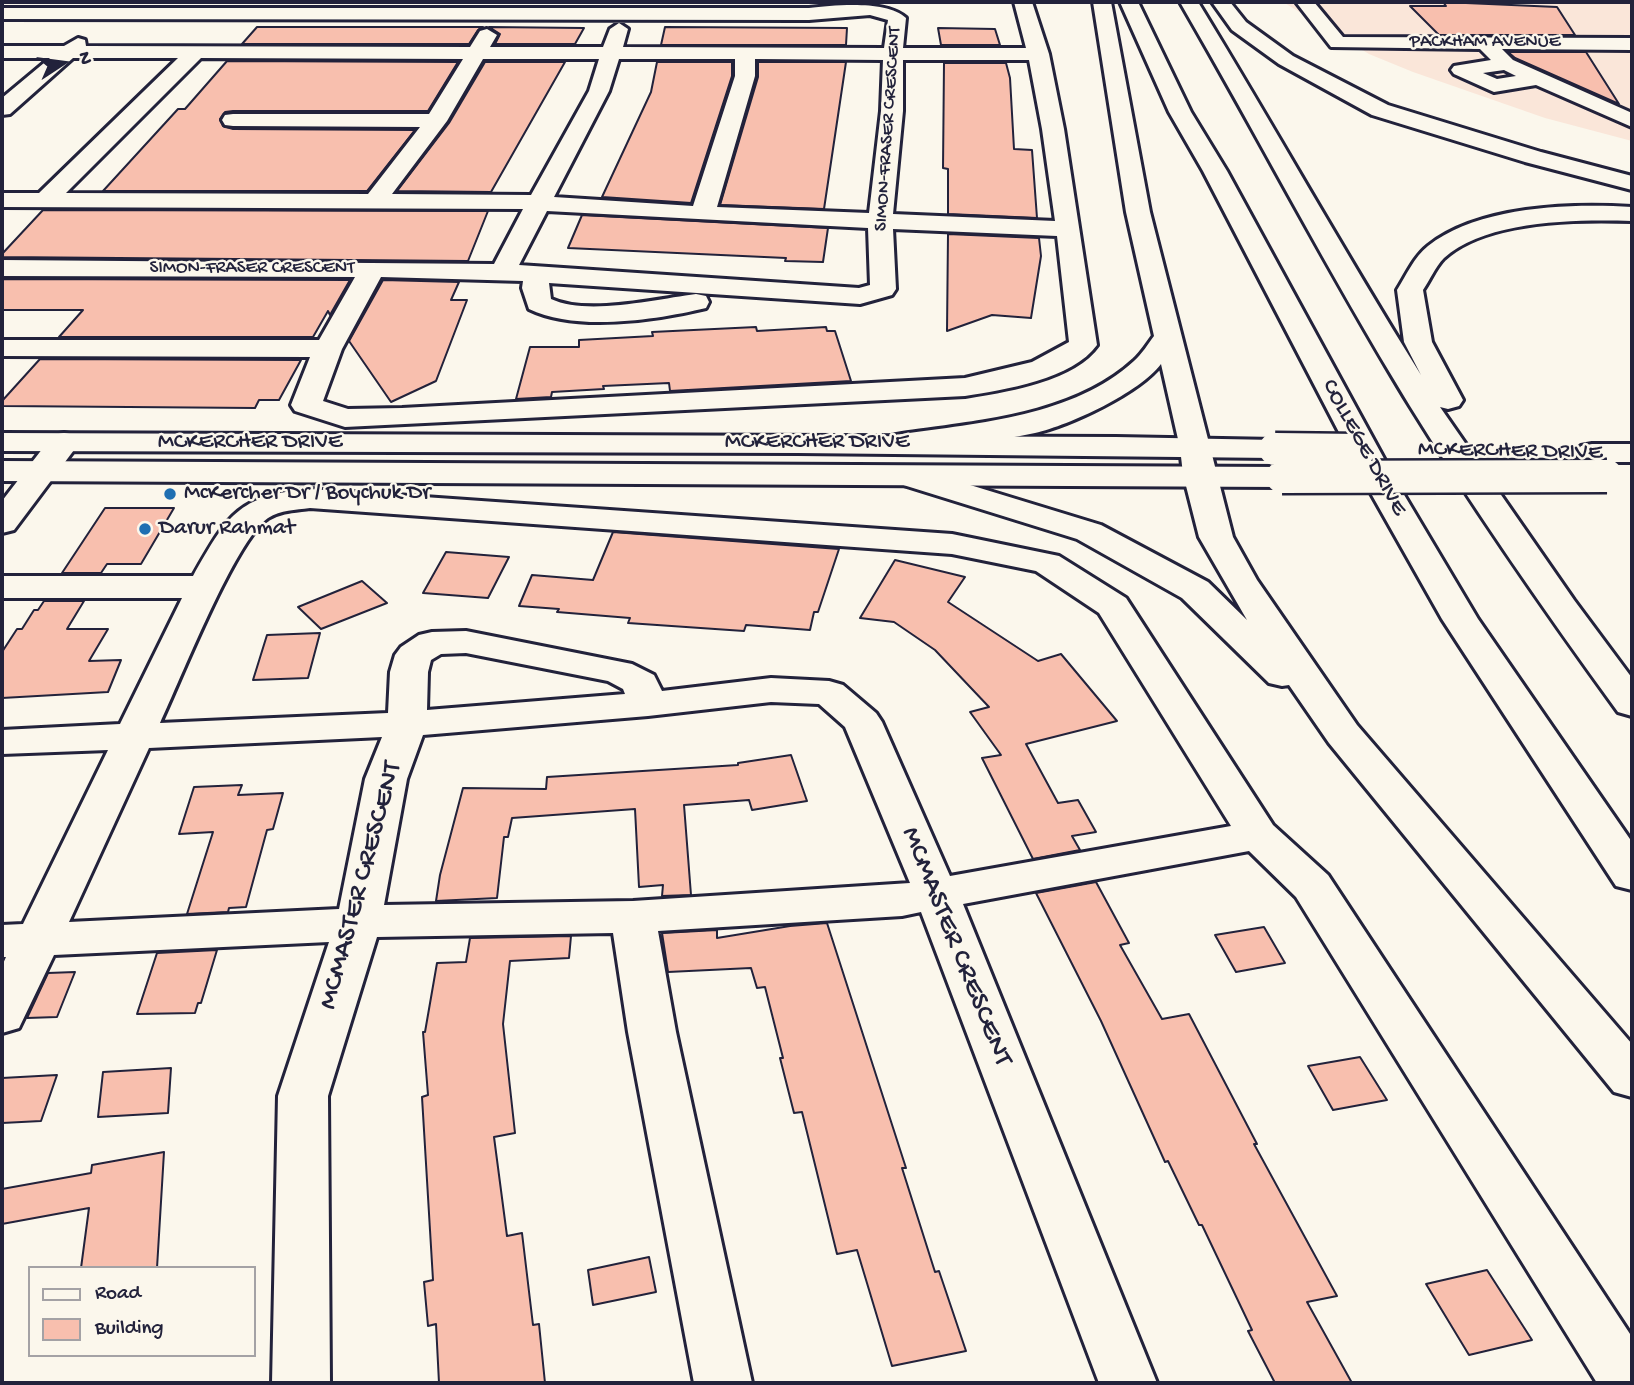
<!DOCTYPE html>
<html>
<head>
<meta charset="utf-8">
<style>
	body { margin:0 }
	#map { position:relative; width:1634px; height:1385px; overflow:hidden; background:#fbf7ec; font-family:"Gochi Hand",sans-serif }
	canvas { display:block }
	.frame { position:absolute; inset:0; border:4px solid #22223b; pointer-events:none }
	.legend { position:absolute; left:28px; top:1266px; width:228px; height:91px; box-sizing:border-box; background:#fbf7ec; border:2px solid #a4a2a5; margin:0; padding:9px 12px; list-style:none; font-size:21px; color:#22223b }
	.legend li { display:flex; align-items:center; gap:14px; height:35px }
	.legend b { width:35px; border:2px solid #a4a2a5 }
	.north { position:absolute; left:28px; top:28px; width:70px; height:70px; -webkit-text-stroke:5px #fbf7ec; paint-order:stroke; rotate:77deg; font-size:19px; font-weight:700; line-height:28px; text-align:center; color:#22223b }
	.north::after { content:''; display:block; margin:auto; width:24px; height:32px; background:#22223b; clip-path:polygon(50% 0,100% 100%,50% 72%,0 100%) }
</style>
</head>
<body>
<div id="map">
<canvas width="1634" height="1385"></canvas>
<div class="frame"></div>
<ul class="legend">
<li><b style="height:9px;background:#fbf7ec"></b>Road</li>
<li><b style="height:19px;background:#f8bfae"></b>Building</li>
</ul>
<div class="north">N</div>
</div>
<script>
const ctx = document.querySelector('canvas').getContext('2d');
ctx.lineJoin = 'round';
function paint(path, color) { ctx.fillStyle = color; ctx.fill(path, 'evenodd'); }
function stroke(path, color, width, dash) { ctx.strokeStyle = color; ctx.lineWidth = width; ctx.lineCap = dash ? 'butt' : 'round'; ctx.setLineDash(dash || []); ctx.stroke(path); }
function label(font, color, halo, rows, align = 'center') {
  ctx.font = font + ' "Gochi Hand",sans-serif'; ctx.lineWidth = 5; ctx.setLineDash([]); ctx.textBaseline = 'middle'; ctx.strokeStyle = halo; ctx.fillStyle = color; for (const [text, x, y, turn = 0] of rows) {
    ctx.save(); ctx.translate(x, y); ctx.rotate((+turn || 0) * Math.PI / 180); ctx.textAlign = isNaN(turn) ? turn : align; if (halo) ctx.strokeText(text, 0, 0); ctx.fillText(text, 0, 0); ctx.restore();
  }
}
paint(new Path2D(`
	M 1283,2 L 1632,2 L 1632,141 L 1545,118 L 1413,72 L 1369,54 Z`), '#fae6d9');
const building = new Path2D(`
	M 1443,2 L 1557,7 L 1575,35 L 1439,35 L 1410,6 L 1446,6 Z
	M 257,27 L 483,27 L 478,30 L 469,44 L 242,44 Z
	M 489,27 L 584,28 L 575,44 L 495,44 L 500,34 Z
	M 665,27 L 847,28 L 846,45 L 661,45 Z
	M 938,28 L 995,29 L 1000,45 L 941,45 Z
	M 1508,52 L 1586,52 L 1619,104 L 1515,58 Z
	M 227,61 L 458,62 L 428,111 L 233,111 L 225,112 L 220,119 L 223,126 L 233,129 L 415,130 L 367,191 L 103,191 L 178,109 L 185,109 Z
	M 485,62 L 565,62 L 491,192 L 397,191 L 449,123 Z
	M 657,62 L 732,62 L 732,76 L 691,203 L 602,197 L 651,92 Z
	M 758,62 L 846,62 L 824,209 L 720,205 L 758,77 Z
	M 944,63 L 1006,63 L 1010,78 L 1014,149 L 1032,150 L 1037,218 L 948,214 L 948,169 L 943,168 Z
	M 43,210 L 488,211 L 468,261 L 2,257 L 2,254 Z
	M 582,215 L 828,228 L 823,262 L 785,261 L 786,258 L 568,248 Z
	M 948,234 L 1039,238 L 1041,256 L 1031,318 L 992,315 L 947,331 Z
	M 2,279 L 350,280 L 330,315 L 328,311 L 313,337 L 59,337 L 83,310 L 2,310 Z
	M 383,280 L 459,282 L 451,300 L 467,300 L 436,381 L 391,402 L 349,341 Z
	M 756,327 L 757,331 L 826,327 L 827,331 L 835,331 L 851,381 L 670,391 L 669,383 L 603,386 L 604,389 L 552,392 L 551,397 L 516,399 L 530,347 L 579,347 L 579,340 L 653,336 L 652,332 Z
	M 40,359 L 301,360 L 279,400 L 259,400 L 255,408 L 2,406 L 2,401 Z
	M 105,508 L 174,508 L 141,564 L 107,564 L 101,573 L 62,573 Z
	M 613,532 L 839,549 L 818,612 L 814,612 L 810,630 L 746,625 L 744,631 L 628,623 L 630,618 L 557,612 L 559,609 L 519,606 L 532,575 L 593,580 Z
	M 446,552 L 509,557 L 488,598 L 423,593 Z
	M 895,560 L 965,577 L 948,602 L 1038,661 L 1061,654 L 1117,721 L 1026,744 L 1058,803 L 1078,800 L 1096,832 L 1072,836 L 1080,850 L 1033,859 L 982,758 L 1001,755 L 970,712 L 989,707 L 935,650 L 894,622 L 860,618 Z
	M 362,581 L 387,603 L 321,629 L 298,607 Z
	M 44,601 L 84,601 L 67,629 L 108,629 L 89,661 L 121,660 L 108,692 L 2,698 L 2,652 L 17,629 L 22,629 L 34,610 L 38,610 Z
	M 320,633 L 308,678 L 253,680 L 267,635 Z
	M 791,755 L 807,801 L 752,810 L 749,800 L 684,805 L 691,895 L 662,896 L 663,885 L 639,887 L 635,809 L 512,818 L 508,837 L 504,837 L 497,898 L 436,901 L 440,875 L 463,788 L 546,789 L 547,777 L 738,765 L 738,763 Z
	M 242,785 L 238,795 L 283,793 L 273,829 L 267,830 L 246,907 L 229,908 L 228,912 L 187,914 L 213,832 L 179,834 L 194,787 Z
	M 1096,882 L 1129,943 L 1120,945 L 1162,1019 L 1189,1014 L 1257,1144 L 1254,1144 L 1337,1296 L 1307,1302 L 1352,1383 L 1275,1383 L 1248,1331 L 1252,1330 L 1202,1225 L 1199,1225 L 1168,1161 L 1165,1162 L 1101,1021 L 1036,893 Z
	M 827,923 L 906,1168 L 902,1168 L 935,1272 L 939,1271 L 966,1351 L 892,1366 L 857,1250 L 837,1254 L 802,1112 L 794,1113 L 780,1058 L 783,1058 L 765,987 L 757,988 L 751,968 L 668,972 L 662,933 L 717,930 L 717,938 L 790,926 Z
	M 1264,927 L 1285,963 L 1236,972 L 1215,935 Z
	M 571,936 L 569,958 L 510,961 L 503,1024 L 515,1133 L 494,1137 L 507,1236 L 522,1233 L 533,1325 L 539,1324 L 545,1383 L 439,1383 L 436,1324 L 428,1326 L 424,1282 L 433,1280 L 422,1097 L 428,1095 L 423,1032 L 425,1032 L 437,963 L 466,962 L 470,938 Z
	M 217,950 L 201,1003 L 198,1003 L 195,1013 L 137,1014 L 157,953 Z
	M 75,972 L 57,1017 L 27,1018 L 48,973 Z
	M 1360,1057 L 1387,1100 L 1333,1110 L 1308,1066 Z
	M 171,1068 L 168,1113 L 98,1117 L 103,1072 Z
	M 57,1075 L 41,1121 L 2,1123 L 2,1078 Z
	M 164,1152 L 157,1268 L 81,1268 L 89,1208 L 2,1224 L 2,1189 L 91,1173 L 92,1165 Z
	M 649,1257 L 656,1292 L 593,1305 L 588,1270 Z
	M 1487,1270 L 1532,1340 L 1469,1355 L 1426,1284 Z`);
paint(building, '#f8bfae');
stroke(building, '#22223b', 2);
const minor = new Path2D(`
	M 1014,2 L 1032,2 L 1049,54 L 1064,129 L 1097,345 C 1073,379 1004,390 965,396 L 345,427 L 295,411 L 291,405 L 310,357 L 2,356 L 2,340 L 319,340 L 355,277 L 2,276 L 2,260 L 494,264 L 523,209 L 2,207 L 2,193 L 39,193 L 178,58 L 73,58 L 10,114 L 2,115 L 2,98 L 50,58 L 2,58 L 2,46 L 64,46 L 78,38 L 85,40 L 86,46 L 470,47 L 480,31 L 487,29 L 497,35 L 490,47 L 603,47 L 610,29 L 619,23 L 628,29 L 623,47 L 884,48 L 888,20 L 870,15 L 809,20 L 2,19 L 2,8 L 809,8 C 836,5 887,0 906,18 L 903,48 L 1026,48 ZM 201,58 L 463,59 L 429,114 L 233,114 L 225,115 L 222,120 L 225,125 L 233,126 L 420,127 L 368,194 L 66,193 ZM 483,59 L 599,59 L 589,91 L 531,195 L 392,194 L 447,121 ZM 619,59 L 735,59 L 735,76 L 693,206 L 554,197 L 609,91 ZM 755,59 L 883,60 L 881,111 L 869,213 L 717,207 L 755,76 ZM 903,60 L 1029,60 L 1042,129 L 1055,221 L 893,214 L 903,111 ZM 547,211 L 868,228 L 870,285 L 859,288 L 519,265 ZM 893,229 L 1057,236 L 1069,342 L 1032,362 L 965,378 L 402,408 L 348,409 L 323,401 L 342,349 L 381,277 L 523,281 L 522,288 L 529,309 C 576,332 656,320 706,308 L 709,302 L 706,296 L 696,294 C 657,299 587,316 551,299 L 549,283 L 860,304 L 892,295 L 896,289 Z
	M 1296,2 L 1314,2 L 1343,37 L 1632,38 L 1632,50 L 1502,49 L 1513,60 L 1632,113 L 1632,127 L 1536,85 L 1494,92 L 1454,74 L 1451,70 L 1454,66 L 1491,60 L 1480,49 L 1331,47 ZM 1504,70 L 1516,76 L 1497,79 L 1483,73 Z
	M 64,433 L 75,435 L 80,442 L 14,530 L 2,533 L 2,501 L 53,435 Z
	M 310,489 L 952,534 L 1059,556 L 1126,598 L 1273,825 L 1328,875 L 1632,1337 L 1632,1383 L 1597,1383 L 1296,897 L 1249,851 L 963,904 L 1157,1383 L 1099,1383 L 921,912 L 902,916 L 658,931 L 676,1032 L 752,1383 L 694,1383 L 628,1032 L 613,933 L 377,937 L 328,1096 L 330,1383 L 272,1383 L 278,1096 L 329,942 L 54,955 L 19,1028 L 2,1033 L 2,966 L 6,957 L 2,957 L 2,925 L 23,924 L 108,750 L 2,754 L 2,730 L 120,724 L 182,598 L 2,598 L 2,576 L 193,576 C 227,517 237,495 310,489 ZM 310,508 L 952,554 L 1036,571 L 1099,613 L 1231,826 L 950,876 L 882,722 L 876,713 L 843,685 L 829,681 L 771,678 L 662,691 L 654,675 L 632,664 L 466,631 L 432,632 L 419,635 L 401,647 L 395,655 L 390,672 L 388,713 L 160,723 C 180,681 235,540 268,518 C 281,510 295,510 310,508 ZM 466,653 L 608,681 L 623,689 L 625,694 L 427,710 L 428,672 L 431,660 L 441,654 ZM 771,702 L 819,704 L 845,727 L 910,883 L 633,901 L 384,905 L 407,779 L 423,735 L 648,716 ZM 382,737 L 365,779 L 339,909 L 69,922 L 149,748 Z`);
const major = new Path2D(`
	M 2,433 L 1116,437 L 1275,440 L 1286,442 L 1291,449 L 1286,456 L 1275,458 L 798,453 L 2,451 Z
	M 1592,444 L 1632,444 L 1632,462 L 1592,462 L 1581,460 L 1576,453 L 1581,446 Z
	M 2,461 L 1282,467 L 1293,470 L 1298,477 L 1293,484 L 1282,487 L 2,481 Z`);
const highway = new Path2D(`
	M 1093,2 L 1111,2 L 1150,212 L 1233,537 L 1257,580 L 1357,725 L 1632,1044 L 1632,1097 L 1614,1092 L 1329,743 L 1289,685 L 1282,686 L 1269,683 L 1182,598 L 1077,539 L 897,483 L 892,476 L 897,469 L 908,466 L 1101,525 L 1208,582 L 1247,620 L 1199,537 L 1183,474 L 1180,448 L 1161,364 C 1139,393 1070,425 1035,433 C 992,442 946,446 902,452 L 891,450 L 886,443 L 891,436 L 902,434 C 979,423 1074,416 1134,361 C 1142,354 1148,344 1154,336 L 1126,212 Z
	M 1120,2 L 1138,2 L 1191,112 L 1227,171 L 1400,488 L 1478,619 L 1632,842 L 1632,890 L 1616,886 L 1442,619 L 1368,488 L 1203,171 L 1169,112 Z
	M 1180,2 L 1198,2 C 1274,126 1344,252 1421,375 L 1404,342 L 1397,290 C 1406,276 1414,257 1428,246 C 1478,206 1571,203 1632,207 L 1632,221 C 1579,219 1485,220 1444,258 C 1435,267 1430,280 1423,290 L 1432,342 L 1463,400 L 1459,406 L 1448,409 L 1440,407 L 1574,600 L 1632,678 L 1632,716 L 1618,712 C 1546,613 1475,511 1410,406 C 1329,274 1258,136 1180,2 Z
	M 1212,2 L 1230,2 L 1246,22 L 1293,56 L 1388,105 L 1541,152 L 1632,176 L 1632,190 L 1525,162 L 1372,115 L 1279,64 L 1232,30 Z`);
stroke(minor, '#22223b', 6);
stroke(major, '#22223b', 6);
stroke(highway, '#22223b', 6);
paint(minor, '#fbf7ec');
paint(major, '#fbf7ec');
paint(highway, '#fbf7ec');
const majorBridge = new Path2D(`
	M 1275,449 L 1359,450
	M 1282,477 L 1607,476`);
stroke(majorBridge, '#22223b', 37, []);
stroke(majorBridge, '#fbf7ec', 32);
for (const [x, y, r, color] of [
	[170,494,7,"#1f6fb2"],
	[145,529,7,"#1f6fb2"]
]) { const dot = new Path2D(); dot.arc(x, y, r, 0, 2 * Math.PI); ctx.fillStyle = color; ctx.fill(dot); stroke(dot, '#fbf7ec', 2.5); }
label('19px', '#22223b', '#fbf7ec', [
	["PACKHAM AVENUE",1485,43],
	["SIMON-FRASER CRESCENT",889,129,-86],
	["SIMON-FRASER CRESCENT",252,269]
]);
label('23px', '#22223b', '#fbf7ec', [
	["MCKERCHER DRIVE",250,443],
	["MCKERCHER DRIVE",817,443],
	["COLLEGE DRIVE",1363,448,61],
	["MCKERCHER DRIVE",1510,452,1]
]);
label('23px', '#22223b', '#fbf7ec', [
	["McKercher Dr / Boychuk Dr",184,494],
	["Darur Rahmat",159,529]
], 'left');
label('28px', '#22223b', '#fbf7ec', [
	["MCMASTER CRESCENT",362,886,-75],
	["MCMASTER CRESCENT",955,947,68]
]);
</script>
</body>
</html>
